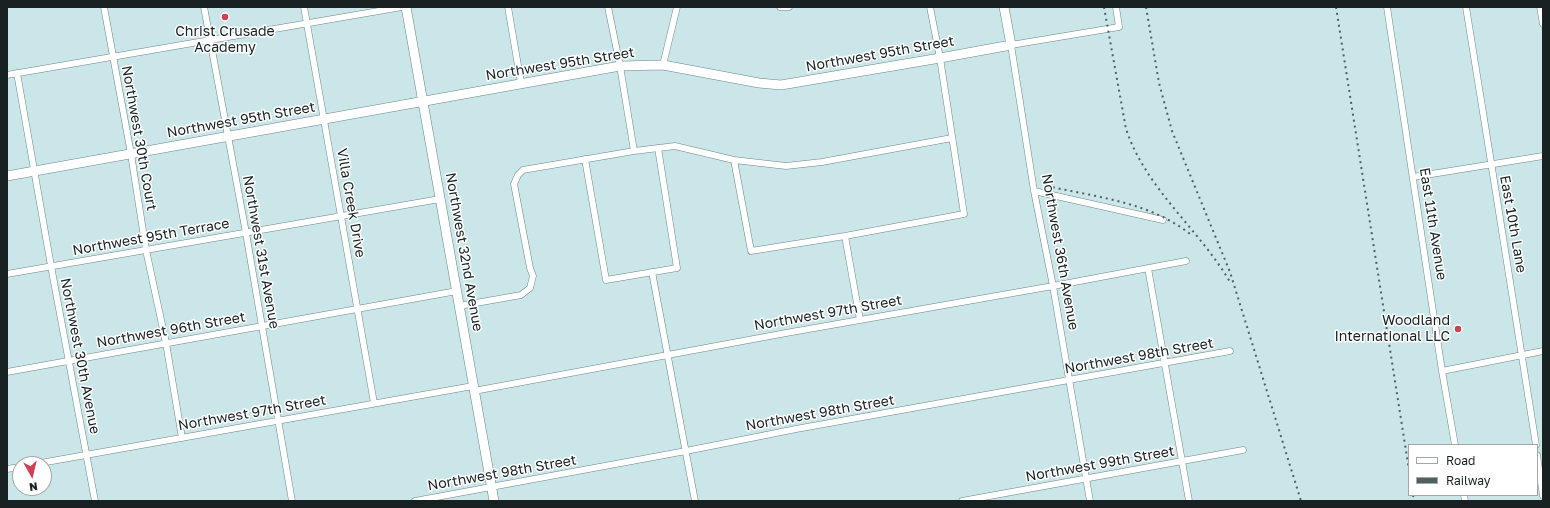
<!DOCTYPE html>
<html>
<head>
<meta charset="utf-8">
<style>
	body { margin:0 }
	#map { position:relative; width:1550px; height:508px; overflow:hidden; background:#cae6e8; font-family:"Golos Text",sans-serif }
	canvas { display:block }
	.frame { position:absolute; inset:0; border:8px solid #182223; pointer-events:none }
	.legend { position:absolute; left:1408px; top:444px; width:130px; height:52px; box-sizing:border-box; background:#fff; border:1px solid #a3a7a7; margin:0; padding:5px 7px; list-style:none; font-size:12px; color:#182223 }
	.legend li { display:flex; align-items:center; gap:8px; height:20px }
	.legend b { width:20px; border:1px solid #a3a7a7 }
	.north { position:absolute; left:12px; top:456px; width:40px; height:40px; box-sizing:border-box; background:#fff; border:1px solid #a3a7a7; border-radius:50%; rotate:172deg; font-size:11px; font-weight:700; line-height:16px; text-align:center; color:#182223 }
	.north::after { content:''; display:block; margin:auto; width:14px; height:18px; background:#cf3f55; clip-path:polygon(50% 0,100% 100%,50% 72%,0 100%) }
</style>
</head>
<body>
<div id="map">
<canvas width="1550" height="508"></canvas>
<div class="frame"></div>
<ul class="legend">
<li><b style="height:5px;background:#fff"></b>Road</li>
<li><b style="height:5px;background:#506061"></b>Railway</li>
</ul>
<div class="north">N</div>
</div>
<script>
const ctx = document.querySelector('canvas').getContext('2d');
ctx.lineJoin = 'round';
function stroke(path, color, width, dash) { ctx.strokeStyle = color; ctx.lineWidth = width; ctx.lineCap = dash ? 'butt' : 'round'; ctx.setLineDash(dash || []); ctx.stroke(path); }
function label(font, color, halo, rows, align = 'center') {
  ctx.font = font + ' "Golos Text",sans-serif'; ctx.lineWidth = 3; ctx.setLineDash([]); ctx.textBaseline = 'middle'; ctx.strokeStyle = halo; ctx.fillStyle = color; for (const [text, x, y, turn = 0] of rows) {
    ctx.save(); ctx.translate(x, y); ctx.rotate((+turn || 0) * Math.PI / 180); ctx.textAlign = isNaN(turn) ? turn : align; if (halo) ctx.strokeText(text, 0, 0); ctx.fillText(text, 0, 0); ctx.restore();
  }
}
const street = new Path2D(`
	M 104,7 L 131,154 L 146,250 L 166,343 L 182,438
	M 204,7 L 246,233 L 292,501
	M 304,7 L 374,403
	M 508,7 L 521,83
	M 608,7 L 620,66 L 634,151
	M 780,7 L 789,7
	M 1387,7 L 1442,371 L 1455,445
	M 1466,7 C 1489,153 1514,299 1536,445
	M 1540,7 L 1543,24
	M 663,65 L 677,7
	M 17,73 L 51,266 L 95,501
	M 7,75 L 402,7
	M 585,159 L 606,280 L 677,268 L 658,148
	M 734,160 L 751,251 L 845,236 L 964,214 L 940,58 L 930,7
	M 1413,177 L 1543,156
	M 1034,191 L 1163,220
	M 845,236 L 860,320
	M 1148,268 L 1189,501
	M 652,272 L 695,501
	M 7,274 L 440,199
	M 459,306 L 521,295 L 530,288 L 533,276 L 530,268 L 514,184 L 518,175 L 523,170 L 634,151 L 675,146 L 734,160 L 786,166 L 822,162 L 952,138
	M 1442,371 L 1543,351
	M 7,372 L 457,291
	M 474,391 L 786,333 L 1053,286 L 1186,261
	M 1537,455 L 1543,496
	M 35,464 L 473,386
	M 7,469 L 20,467
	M 1464,495 L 1465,501
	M 415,501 L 686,451 L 796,429 L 1230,351
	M 962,501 L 1243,450
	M 1090,501 L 1053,286 L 1034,191 L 1011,45 L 1119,27 L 1116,7`);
const secondary = new Path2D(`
	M 406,7 L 494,501
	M 7,176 L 620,66 L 663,65 L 759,83 L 781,85 L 940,58 L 1011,45 L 1004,7`);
stroke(street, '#6b8587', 7);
stroke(secondary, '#6b8587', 10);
stroke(street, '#fff', 6);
stroke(secondary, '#fff', 9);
stroke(new Path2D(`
	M 1104,7 L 1126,129 C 1146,189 1199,229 1230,282
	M 1146,7 L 1159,83 L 1172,131 L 1230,272 L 1301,501
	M 1336,7 L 1409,470
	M 1047,186 C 1096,197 1150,202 1190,234
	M 1413,495 L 1414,501`), '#506061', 2, [2, 4]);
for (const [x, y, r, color] of [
	[225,17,4,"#cf3f55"],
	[1458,329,4,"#cf3f55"]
]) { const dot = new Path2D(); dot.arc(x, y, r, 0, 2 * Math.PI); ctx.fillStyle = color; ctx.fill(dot); stroke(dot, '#fff', 1.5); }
label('14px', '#182223', '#fff', [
	["Christ Crusade",225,32],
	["Academy",225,48],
	["Woodland",1450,321,"right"],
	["International LLC",1450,337,"right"]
]);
label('14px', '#182223', '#fff', [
	["Northwest 95th Street",880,54,-10],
	["Northwest 95th Street",560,64,-9],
	["Northwest 95th Street",241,120,-10],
	["Northwest 30th Court",139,138,80],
	["Villa Creek Drive",351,203,80],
	["East 11th Avenue",1433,224,81],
	["East 10th Lane",1513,224,80],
	["Northwest 95th Terrace",151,237,-10],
	["Northwest 31st Avenue",261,252,80],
	["Northwest 32nd Avenue",464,252,80],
	["Northwest 36th Avenue",1060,252,80],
	["Northwest 97th Street",828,313,-10],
	["Northwest 96th Street",171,330,-10],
	["Northwest 30th Avenue",80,356,79],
	["Northwest 98th Street",1139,356,-10],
	["Northwest 97th Street",252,413,-10],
	["Northwest 98th Street",820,413,-10],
	["Northwest 99th Street",1100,464,-10],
	["Northwest 98th Street",502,473,-10]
]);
</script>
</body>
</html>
